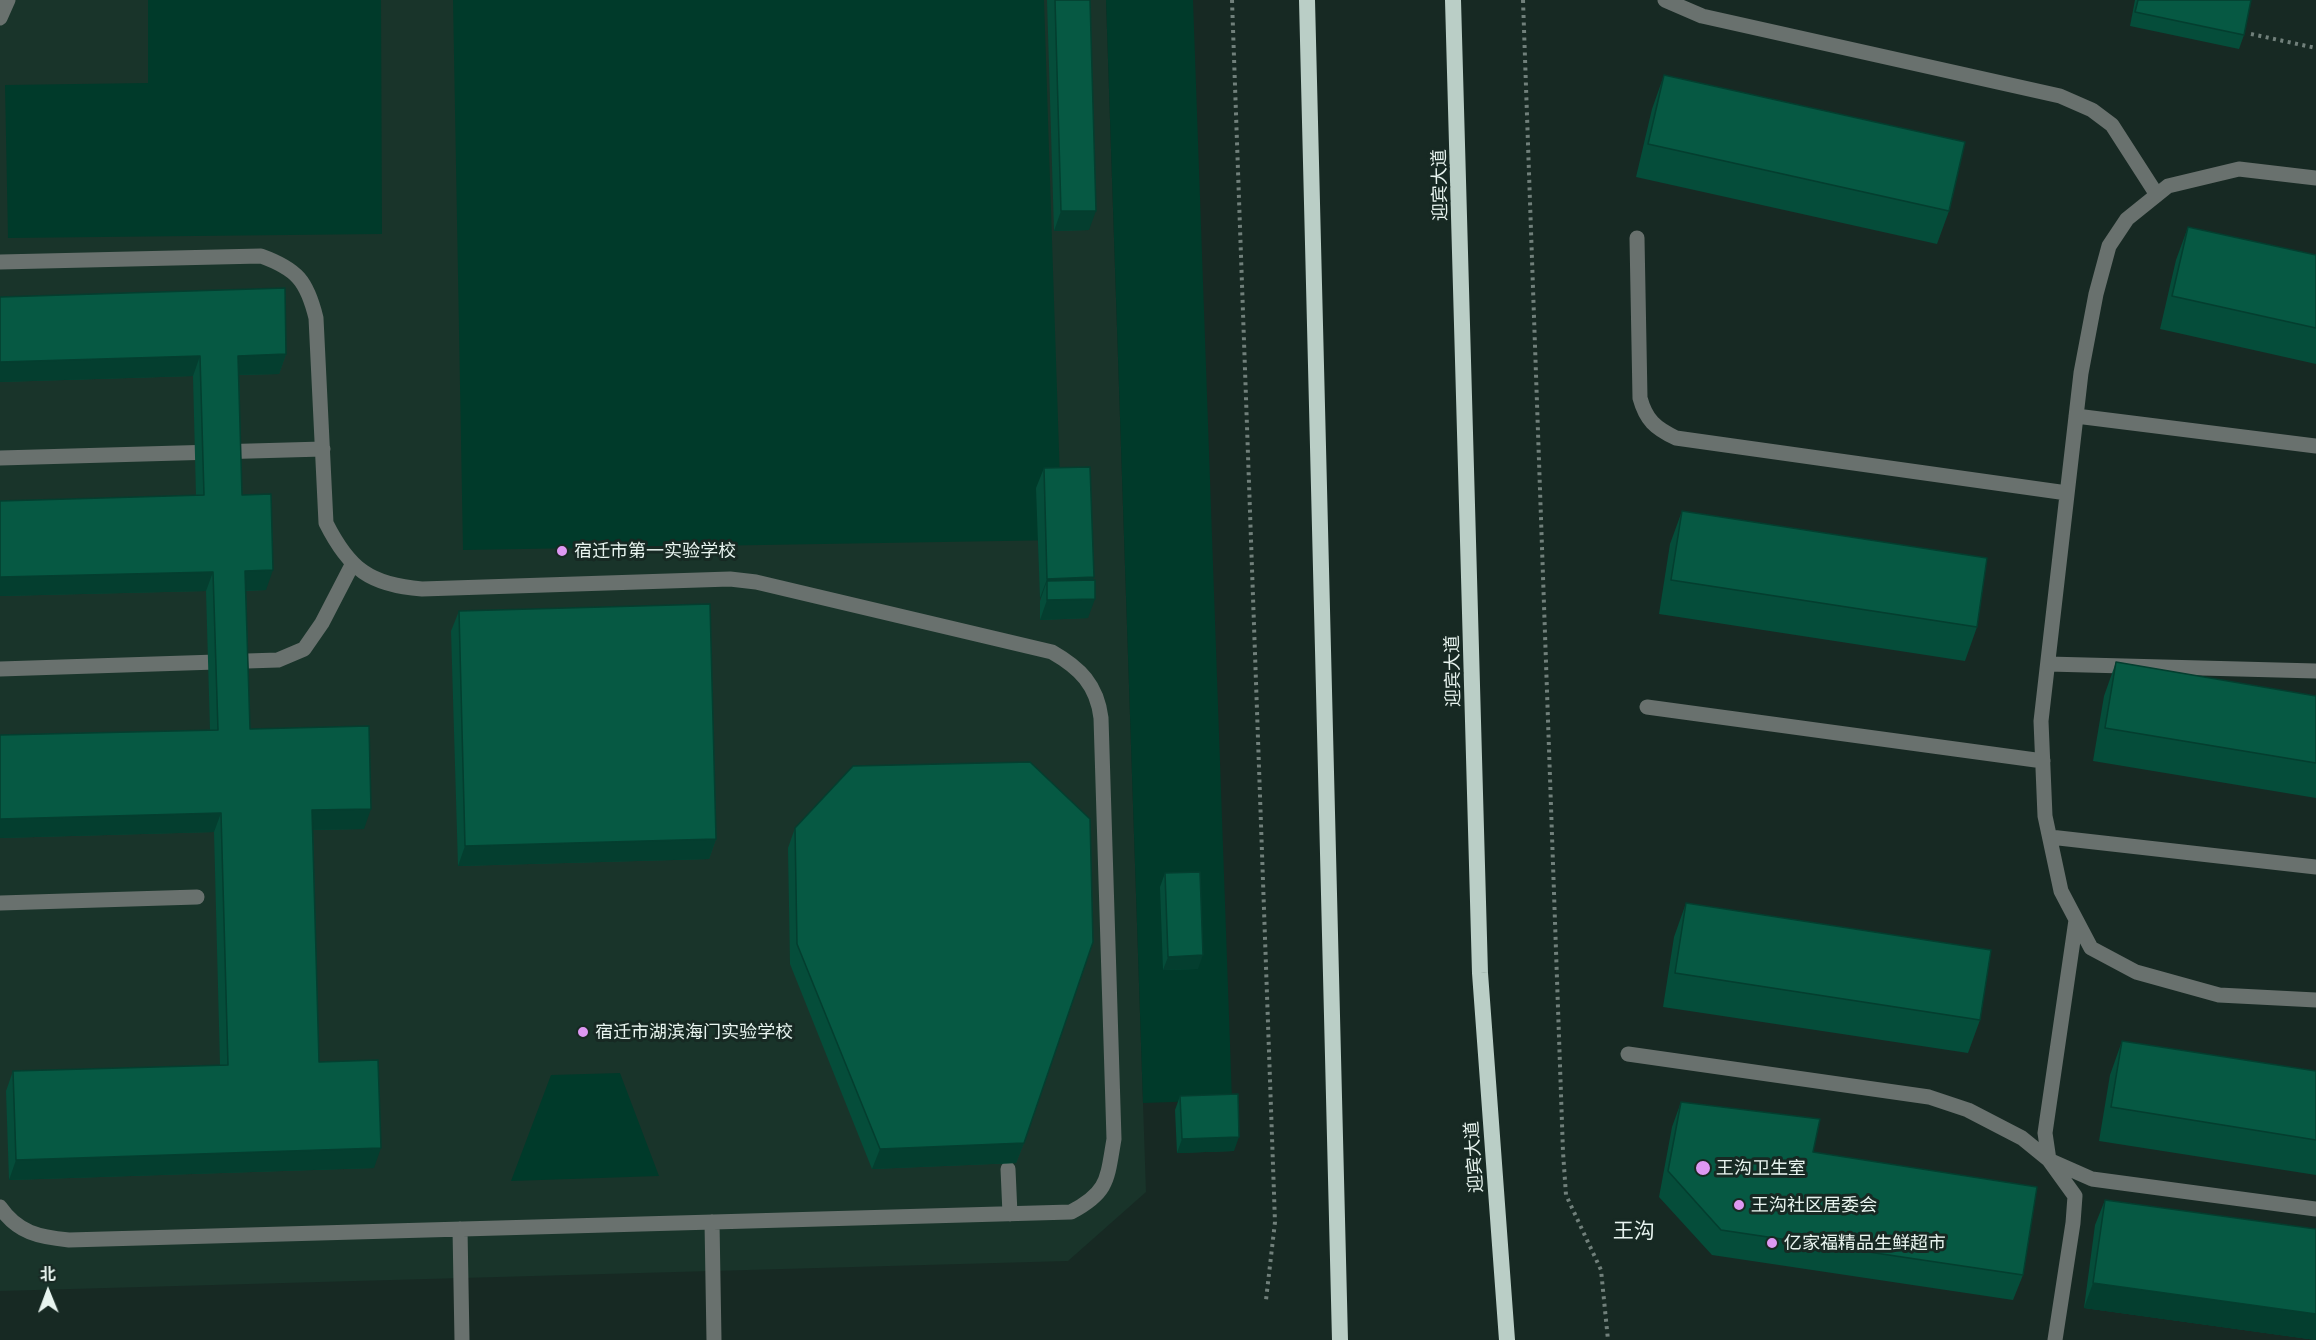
<!DOCTYPE html>
<html>
<head>
<meta charset="utf-8">
<style>
	body { margin:0 }
	#map { position:relative; width:2316px; height:1340px; overflow:hidden; background:#172923; font-family:"Asap Condensed","Noto Sans SC",sans-serif }
	canvas { display:block }
	.north { position:absolute; left:18px; top:1262px; width:60px; height:60px; -webkit-text-stroke:4px #172923; paint-order:stroke; rotate:359deg; font-size:16px; font-weight:700; line-height:24px; text-align:center; color:#e8f4ef }
	.north::after { content:''; display:block; margin:auto; width:21px; height:27px; background:#e8f4ef; clip-path:polygon(50% 0,100% 100%,50% 72%,0 100%) }
</style>
</head>
<body>
<div id="map">
<canvas width="2316" height="1340"></canvas>
<div class="north">北</div>
</div>
<script>
const ctx = document.querySelector('canvas').getContext('2d');
ctx.lineJoin = 'round';
function paint(path, color) { ctx.fillStyle = color; ctx.fill(path, 'evenodd'); }
function stroke(path, color, width, dash) { ctx.strokeStyle = color; ctx.lineWidth = width; ctx.lineCap = dash ? 'butt' : 'round'; ctx.setLineDash(dash || []); ctx.stroke(path); }
function label(font, color, halo, rows, align = 'center') {
  ctx.font = font + ' "Asap Condensed","Noto Sans SC",sans-serif'; ctx.lineWidth = 6; ctx.setLineDash([]); ctx.textBaseline = 'middle'; ctx.strokeStyle = halo; ctx.fillStyle = color; for (const [text, x, y, turn = 0] of rows) {
    ctx.save(); ctx.translate(x, y); ctx.rotate((+turn || 0) * Math.PI / 180); ctx.textAlign = isNaN(turn) ? turn : align; if (halo) ctx.strokeText(text, 0, 0); ctx.fillText(text, 0, 0); ctx.restore();
  }
}
paint(new Path2D(`
	M 0,0 L 1106,0 L 1146,1192 L 1068,1261 L 0,1291 Z`), '#19342a');
paint(new Path2D(`
	M 148,0 L 381,0 L 382,234 L 8,238 L 5,85 L 148,83 Z
	M 453,0 L 1044,0 L 1062,540 L 463,550 Z
	M 1106,0 L 1193,0 L 1232,1100 L 1143,1103 Z
	M 620,1073 L 659,1176 L 511,1181 L 551,1075 Z`), '#003a2a');
stroke(new Path2D(`
	M 1232,0 L 1275,1222 L 1266,1300
	M 1523,0 L 1563,1152 L 1566,1195 L 1601,1270 L 1608,1340
	M 2251,34 L 2316,48`), '#71807b', 4, [3, 4.5]);
stroke(new Path2D(`
	M 1665,0 L 1702,16 L 2060,96 L 2092,110 L 2112,125 L 2157,195
	M 0,18 L 8,0
	M 2316,178 L 2239,169 L 2168,186 L 2127,219 L 2109,246 L 2096,294 L 2081,373 L 2041,721 L 2045,816 L 2061,891 L 2091,948 L 2136,972 L 2219,995 L 2316,1000
	M 1637,238 L 1640,398 C 1646,420 1655,428 1676,438 L 2067,493
	M 0,262 L 261,256 C 297,269 307,281 316,318 L 326,523 C 349,569 370,585 422,589 L 730,579 L 756,582 L 1052,652 C 1080,668 1097,685 1101,718 L 1114,1139 C 1107,1179 1109,1192 1071,1212 L 69,1240 C 39,1237 18,1233 0,1207
	M 2076,416 L 2316,446
	M 0,458 L 323,449
	M 2048,664 L 2316,671
	M 0,669 L 278,660 L 304,649 L 322,623 L 352,565
	M 1647,707 L 2043,761
	M 2050,837 L 2316,867
	M 0,903 L 197,897
	M 1628,1054 L 1929,1097 L 1968,1110 L 2022,1138 L 2049,1160 L 2092,1179 L 2316,1209
	M 1008,1169 L 1010,1214
	M 712,1222 L 714,1340
	M 460,1229 L 462,1340
	M 2055,1340 L 2073,1223 L 2075,1196 L 2049,1160 L 2045,1133 L 2076,920`), '#69716e', 15);
stroke(new Path2D(`
	M 1307,0 L 1340,1340
	M 1453,0 L 1480,973 L 1507,1340`), '#bacec6', 16);
paint(new Path2D(`
	M 1047,0 L 1090,0 L 1089,230 L 1054,231 Z
	M 2135,0 L 2251,0 L 2244,35 L 2239,49 L 2130,26 Z
	M 1664,75 L 1949,211 L 1937,244 L 1636,177 L 1652,109 Z
	M 2188,227 L 2316,255 L 2316,364 L 2160,329 L 2176,260 Z
	M 0,297 L 286,354 L 279,374 L 239,375 L 242,495 L 266,590 L 246,591 L 250,729 L 364,829 L 313,830 L 319,1062 L 374,1168 L 9,1180 L 6,1091 L 13,1071 L 220,1065 L 214,832 L 0,838 L 0,735 L 210,730 L 206,591 L 0,596 L 0,501 L 196,496 L 193,376 L 0,382 Z
	M 1044,468 L 1093,580 L 1088,618 L 1040,620 L 1040,601 L 1041,598 L 1040,598 L 1036,488 Z
	M 1682,511 L 1977,627 L 1965,661 L 1659,614 L 1670,544 Z
	M 459,611 L 716,839 L 709,859 L 458,866 L 451,631 Z
	M 2116,662 L 2316,696 L 2316,798 L 2093,761 L 2104,696 Z
	M 795,828 L 1024,1143 L 1016,1163 L 872,1169 L 790,964 L 788,848 Z
	M 1165,873 L 1198,969 L 1163,970 L 1160,887 Z
	M 1686,903 L 1980,1020 L 1968,1053 L 1663,1007 L 1674,937 Z
	M 2122,1041 L 2316,1071 L 2316,1175 L 2099,1141 L 2110,1075 Z
	M 1180,1096 L 1234,1151 L 1177,1153 L 1175,1110 Z
	M 1681,1102 L 1813,1152 L 2023,1275 L 2013,1300 L 1712,1255 L 1659,1197 L 1672,1127 Z
	M 2105,1200 L 2316,1229 L 2316,1340 L 2084,1308 L 2095,1225 Z`), '#054d3a');
paint(new Path2D(`
	M 1061,211 L 1096,211 L 1089,230 L 1054,231 Z
	M 286,354 L 279,374 L 231,375 L 238,356 Z
	M 200,356 L 193,376 L 0,382 L 0,362 Z
	M 273,570 L 266,590 L 238,591 L 245,571 Z
	M 213,572 L 206,591 L 0,596 L 0,577 Z
	M 1094,577 L 1086,597 L 1047,581 L 1041,598 L 1040,598 L 1047,579 Z
	M 1095,599 L 1088,618 L 1040,620 L 1047,600 Z
	M 371,809 L 364,829 L 305,830 L 312,810 Z
	M 221,813 L 214,832 L 0,838 L 0,819 Z
	M 716,839 L 709,859 L 458,866 L 465,846 Z
	M 1203,955 L 1198,969 L 1163,970 L 1168,957 Z
	M 1239,1137 L 1234,1151 L 1177,1153 L 1182,1139 Z
	M 1024,1143 L 1016,1163 L 872,1169 L 880,1149 Z
	M 381,1148 L 374,1168 L 9,1180 L 16,1160 Z
	M 2093,1283 L 2316,1314 L 2316,1340 L 2084,1308 Z`), '#043e2f');
const building = new Path2D(`
	M 1055,0 L 1090,0 L 1096,211 L 1061,211 Z
	M 2138,0 L 2251,0 L 2244,35 L 2135,12 Z
	M 1664,75 L 1965,142 L 1949,211 L 1648,144 Z
	M 2188,227 L 2316,255 L 2316,328 L 2172,296 Z
	M 285,288 L 286,354 L 238,356 L 242,495 L 271,494 L 273,570 L 245,571 L 250,729 L 369,726 L 371,809 L 312,810 L 319,1062 L 378,1060 L 381,1148 L 16,1160 L 13,1071 L 228,1065 L 221,813 L 0,819 L 0,735 L 218,730 L 213,572 L 0,577 L 0,501 L 204,495 L 200,356 L 0,362 L 0,297 Z
	M 1090,467 L 1094,577 L 1047,579 L 1044,468 Z
	M 1682,511 L 1987,558 L 1977,627 L 1671,580 Z
	M 1095,580 L 1095,599 L 1047,600 L 1047,581 Z
	M 710,604 L 716,839 L 465,846 L 459,611 Z
	M 2116,662 L 2316,696 L 2316,763 L 2105,728 Z
	M 1030,762 L 1090,819 L 1093,942 L 1024,1143 L 880,1149 L 797,944 L 795,828 L 853,766 Z
	M 1200,872 L 1203,955 L 1168,957 L 1165,873 Z
	M 1686,903 L 1991,950 L 1980,1020 L 1675,973 Z
	M 2122,1041 L 2316,1071 L 2316,1140 L 2111,1107 Z
	M 1238,1094 L 1239,1137 L 1182,1139 L 1180,1096 Z
	M 1681,1102 L 1820,1119 L 1813,1152 L 2037,1187 L 2023,1275 L 1721,1230 L 1668,1171 Z
	M 2105,1200 L 2316,1229 L 2316,1314 L 2093,1283 Z`);
paint(building, '#065943');
stroke(building, '#043e2f', 1.5);
for (const [x, y, r, color] of [
	[562,551,6,"#de98f2"],
	[583,1032,6,"#de98f2"],
	[1703,1168,8,"#de98f2"],
	[1739,1205,6,"#de98f2"],
	[1772,1243,6,"#de98f2"]
]) { const dot = new Path2D(); dot.arc(x, y, r, 0, 2 * Math.PI); ctx.fillStyle = color; ctx.fill(dot); stroke(dot, '#172923', 2); }
label('18px', '#e8f4ef', '#172923', [
	["迎宾大道",1440,185,-91],
	["迎宾大道",1453,671,-91],
	["迎宾大道",1474,1157,-94]
]);
label('18px', '#e8f4ef', '#172923', [
	["宿迁市第一实验学校",574,551],
	["宿迁市湖滨海门实验学校",595,1032],
	["王沟卫生室",1716,1168],
	["王沟社区居委会",1751,1205],
	["亿家福精品生鲜超市",1784,1243]
], 'left');
label('21px', '#e8f4ef', '#172923', [
	["王沟",1634,1231]
]);
</script>
</body>
</html>
